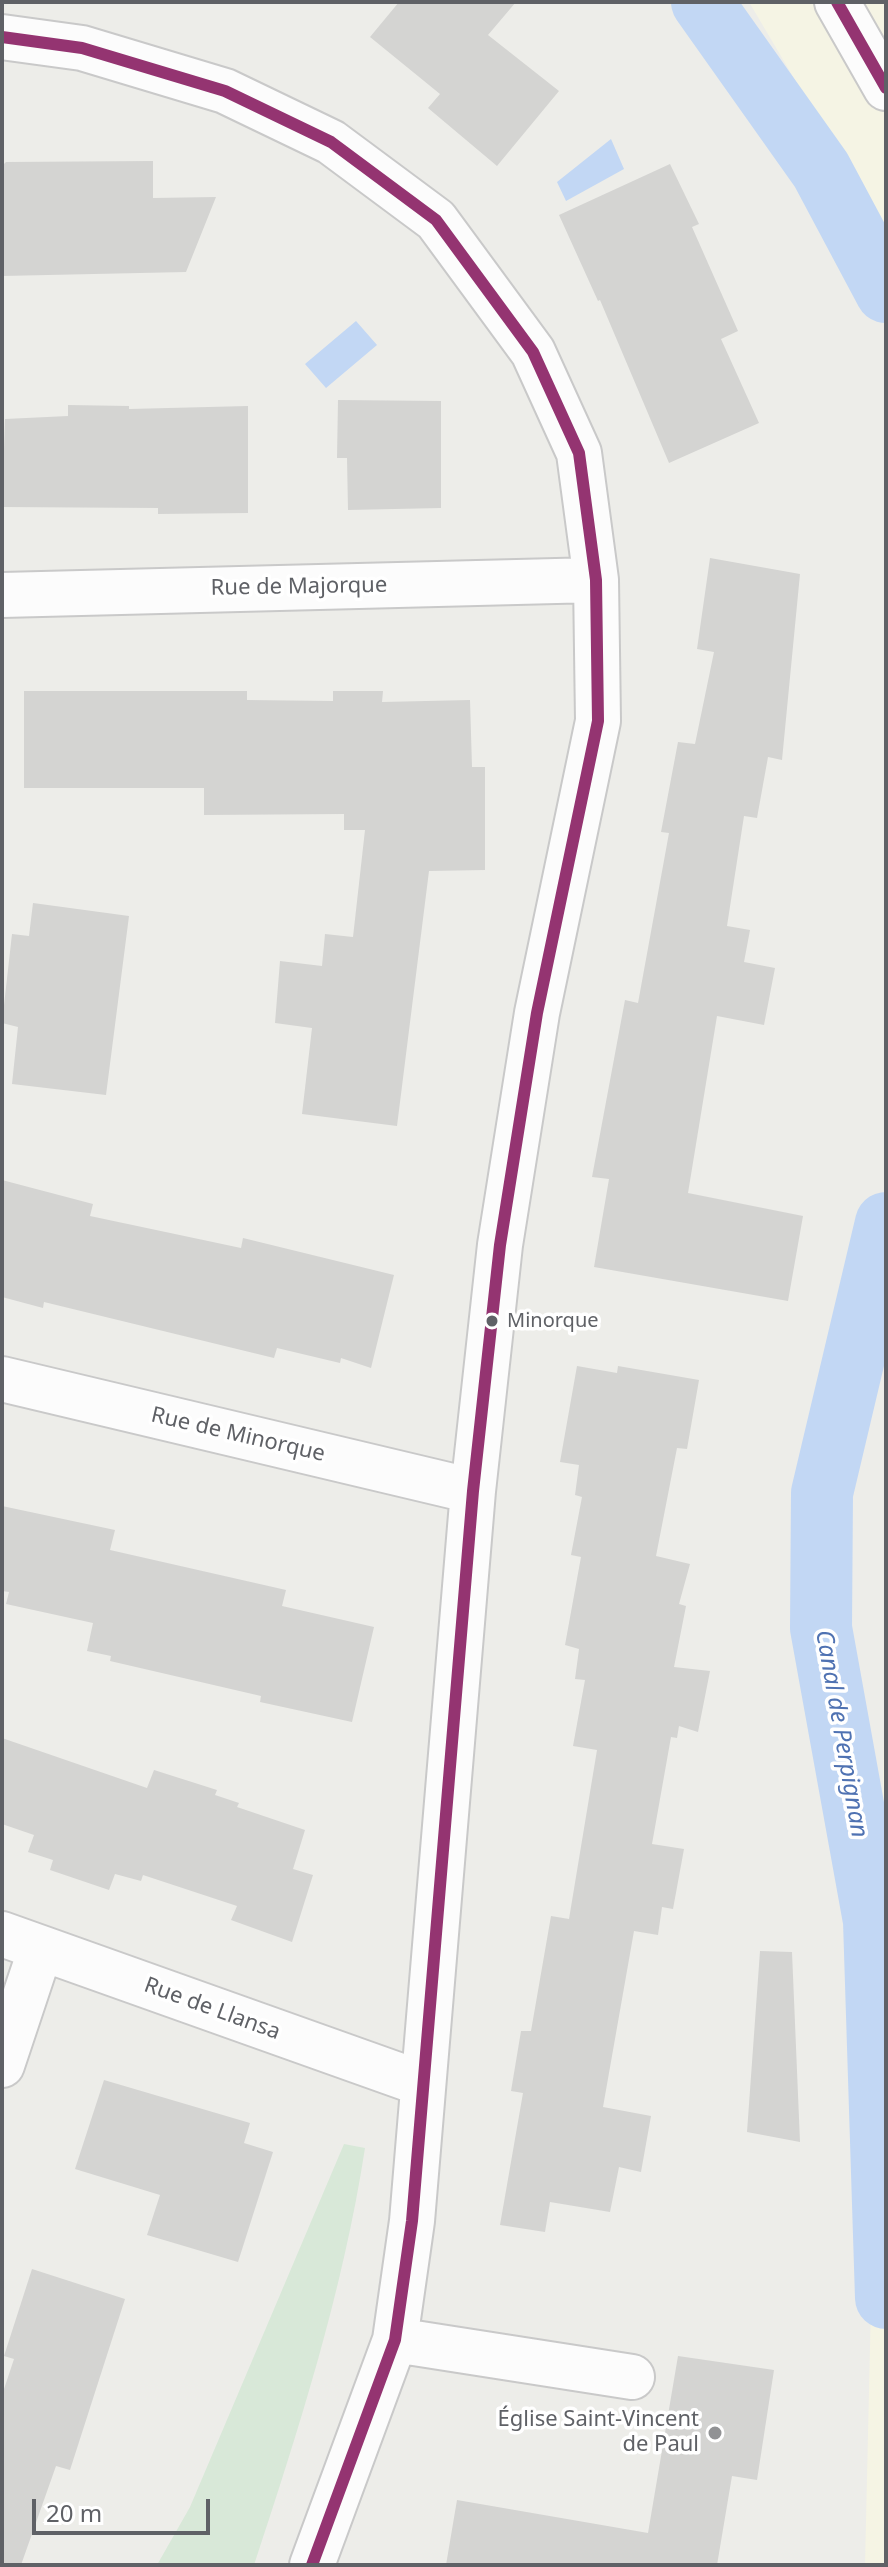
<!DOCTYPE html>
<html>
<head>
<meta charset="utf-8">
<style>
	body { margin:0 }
	#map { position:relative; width:888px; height:2567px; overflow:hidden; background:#edede9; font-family:"Noto Sans",sans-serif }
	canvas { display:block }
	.frame { position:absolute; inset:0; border:4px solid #5f6166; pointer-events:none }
	.scale { position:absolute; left:32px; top:2499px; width:178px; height:36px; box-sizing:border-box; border:4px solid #5f6166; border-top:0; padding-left:10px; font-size:24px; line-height:28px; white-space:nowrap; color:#5f6166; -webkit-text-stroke:6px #fff; paint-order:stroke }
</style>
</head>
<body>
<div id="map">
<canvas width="888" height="2567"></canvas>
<div class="frame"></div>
<div class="scale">20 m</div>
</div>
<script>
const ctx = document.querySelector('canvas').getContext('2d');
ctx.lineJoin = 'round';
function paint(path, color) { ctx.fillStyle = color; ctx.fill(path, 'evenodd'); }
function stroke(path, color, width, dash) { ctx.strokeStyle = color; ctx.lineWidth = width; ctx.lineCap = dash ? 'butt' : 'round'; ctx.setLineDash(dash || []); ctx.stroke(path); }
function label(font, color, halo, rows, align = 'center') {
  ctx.font = font + ' "Noto Sans",sans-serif'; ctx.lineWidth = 7; ctx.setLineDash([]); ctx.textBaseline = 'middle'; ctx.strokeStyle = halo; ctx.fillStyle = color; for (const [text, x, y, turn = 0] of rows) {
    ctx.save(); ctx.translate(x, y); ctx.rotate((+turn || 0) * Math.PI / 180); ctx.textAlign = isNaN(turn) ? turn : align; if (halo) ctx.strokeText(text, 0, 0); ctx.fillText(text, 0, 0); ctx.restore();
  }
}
paint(new Path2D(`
	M 749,2 L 886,2 L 886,234 Z
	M 886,1649 L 886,2565 L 865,2565 Z`), '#f5f4e4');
paint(new Path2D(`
	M 344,2144 L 365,2148 C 343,2291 299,2429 254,2565 L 157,2565 L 190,2507 Z`), '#d8e8d8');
paint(new Path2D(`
	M 611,139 L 624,169 L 566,201 L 557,182 Z
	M 356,321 L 377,345 L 326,388 L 305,364 Z`), '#c2d7f4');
stroke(new Path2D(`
	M 702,2 L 821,170 L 886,292
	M 886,1223 L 822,1493 L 821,1628 L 874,1921 L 886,2298`), '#c2d7f4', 62);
paint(new Path2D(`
	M 399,2 L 516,2 L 488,35 L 559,91 L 497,166 L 428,108 L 440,94 L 370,37 Z
	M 153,161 L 153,198 L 216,197 L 186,272 L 2,276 L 2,166 L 6,162 Z
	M 670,164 L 699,224 L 692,227 L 738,331 L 721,339 L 759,423 L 669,463 L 600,300 L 598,301 L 559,215 Z
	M 338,400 L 441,401 L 441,508 L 348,510 L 347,458 L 337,458 Z
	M 68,405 L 129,406 L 129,409 L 248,406 L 248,513 L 158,514 L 158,508 L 2,507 L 5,419 L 68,416 Z
	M 710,558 L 800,574 L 782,760 L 768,757 L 757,818 L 744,816 L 727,926 L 750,930 L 744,962 L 775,968 L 764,1025 L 717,1016 L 688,1193 L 803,1216 L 788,1301 L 594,1267 L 609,1179 L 592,1177 L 625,1000 L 638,1003 L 669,833 L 661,832 L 678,742 L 695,744 L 714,652 L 697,649 Z
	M 24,691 L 247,691 L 247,700 L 333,701 L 333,691 L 383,691 L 382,702 L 470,700 L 472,767 L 485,767 L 485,870 L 429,871 L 397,1126 L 302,1114 L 312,1028 L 275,1023 L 280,961 L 322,966 L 325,934 L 353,937 L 365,830 L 344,830 L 344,814 L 204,815 L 204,788 L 24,788 Z
	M 33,903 L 129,916 L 106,1095 L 12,1084 L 18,1027 L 2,1023 L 12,934 L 29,936 Z
	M 2,1180 L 93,1204 L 90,1216 L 241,1248 L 243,1238 L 394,1275 L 371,1368 L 341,1358 L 340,1363 L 277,1348 L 274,1358 L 44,1302 L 43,1308 L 2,1297 Z
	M 577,1366 L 617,1373 L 618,1366 L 699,1380 L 687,1449 L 677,1448 L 656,1556 L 690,1564 L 679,1604 L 686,1606 L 674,1667 L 710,1671 L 698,1732 L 679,1726 L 677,1738 L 671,1737 L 652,1844 L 684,1849 L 673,1909 L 662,1907 L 658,1935 L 634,1931 L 603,2107 L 651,2116 L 641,2172 L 619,2167 L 610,2212 L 550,2202 L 545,2232 L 500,2225 L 523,2093 L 511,2091 L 521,2031 L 531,2031 L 551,1916 L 569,1919 L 597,1750 L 573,1746 L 585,1680 L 575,1679 L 579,1649 L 565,1645 L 581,1557 L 571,1555 L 582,1497 L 575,1495 L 579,1465 L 560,1462 Z
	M 2,1506 L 115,1530 L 110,1550 L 286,1590 L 282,1606 L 374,1627 L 352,1722 L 260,1702 L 261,1696 L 110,1661 L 111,1656 L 87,1651 L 93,1623 L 6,1604 L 9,1592 L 2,1591 Z
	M 2,1738 L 147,1788 L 154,1770 L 217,1790 L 215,1795 L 239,1803 L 237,1807 L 305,1830 L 293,1869 L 313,1875 L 292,1942 L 231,1920 L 237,1906 L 143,1875 L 141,1881 L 115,1874 L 109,1890 L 50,1870 L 53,1860 L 28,1852 L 34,1835 L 2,1824 Z
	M 760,1951 L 792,1952 L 800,2142 L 747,2132 Z
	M 104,2080 L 250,2123 L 244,2143 L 273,2152 L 238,2262 L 147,2235 L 160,2195 L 75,2169 Z
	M 32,2269 L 125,2299 L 70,2470 L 56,2466 L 21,2565 L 2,2565 L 2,2395 L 14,2359 L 4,2356 Z
	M 678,2356 L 774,2370 L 757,2480 L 732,2476 L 717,2565 L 446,2565 L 457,2500 L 648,2533 Z`), '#d4d4d2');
const minor = new Path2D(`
	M 837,2 L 886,88
	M 2,37 L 82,48 L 225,91 L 331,142 L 436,220 L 533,352 L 579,453 L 596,580 L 598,721 L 537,1013 L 500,1245 L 473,1491 L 412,2221 L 395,2340 L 312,2565
	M 2,595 L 596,580
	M 2,1379 L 473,1491
	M 2,1934 L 423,2084
	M 2,2065 L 41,1948
	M 395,2340 L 632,2377`);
stroke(minor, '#c9c9c9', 48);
stroke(minor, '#fcfcfc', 44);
stroke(new Path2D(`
	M 837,2 L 886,88
	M 2,37 L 82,48 L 225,91 L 331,142 L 436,220 L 533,352 L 579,453 L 596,580 L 598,721 L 537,1013 L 500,1245 L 473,1491 L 412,2221 L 395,2340 L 312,2565`), '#943471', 12);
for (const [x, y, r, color] of [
	[492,1321,7,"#5f6166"],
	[715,2433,8,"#919294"]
]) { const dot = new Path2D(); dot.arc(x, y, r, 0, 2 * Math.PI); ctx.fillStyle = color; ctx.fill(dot); stroke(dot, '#fff', 3); }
label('20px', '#5f6166', '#fff', [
	["Minorque",507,1321]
], 'left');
label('22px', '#5f6166', '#fff', [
	["Rue de Majorque",299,587,-1],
	["Rue de Minorque",238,1435,13],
	["Rue de Llansa",212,2009,20]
]);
label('22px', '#5f6166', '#fff', [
	["Église Saint-Vincent",699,2420],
	["de Paul",699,2445]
], 'right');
label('italic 24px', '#4f72b2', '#fff', [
	["Canal de Perpignan",841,1734,80]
]);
</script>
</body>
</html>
